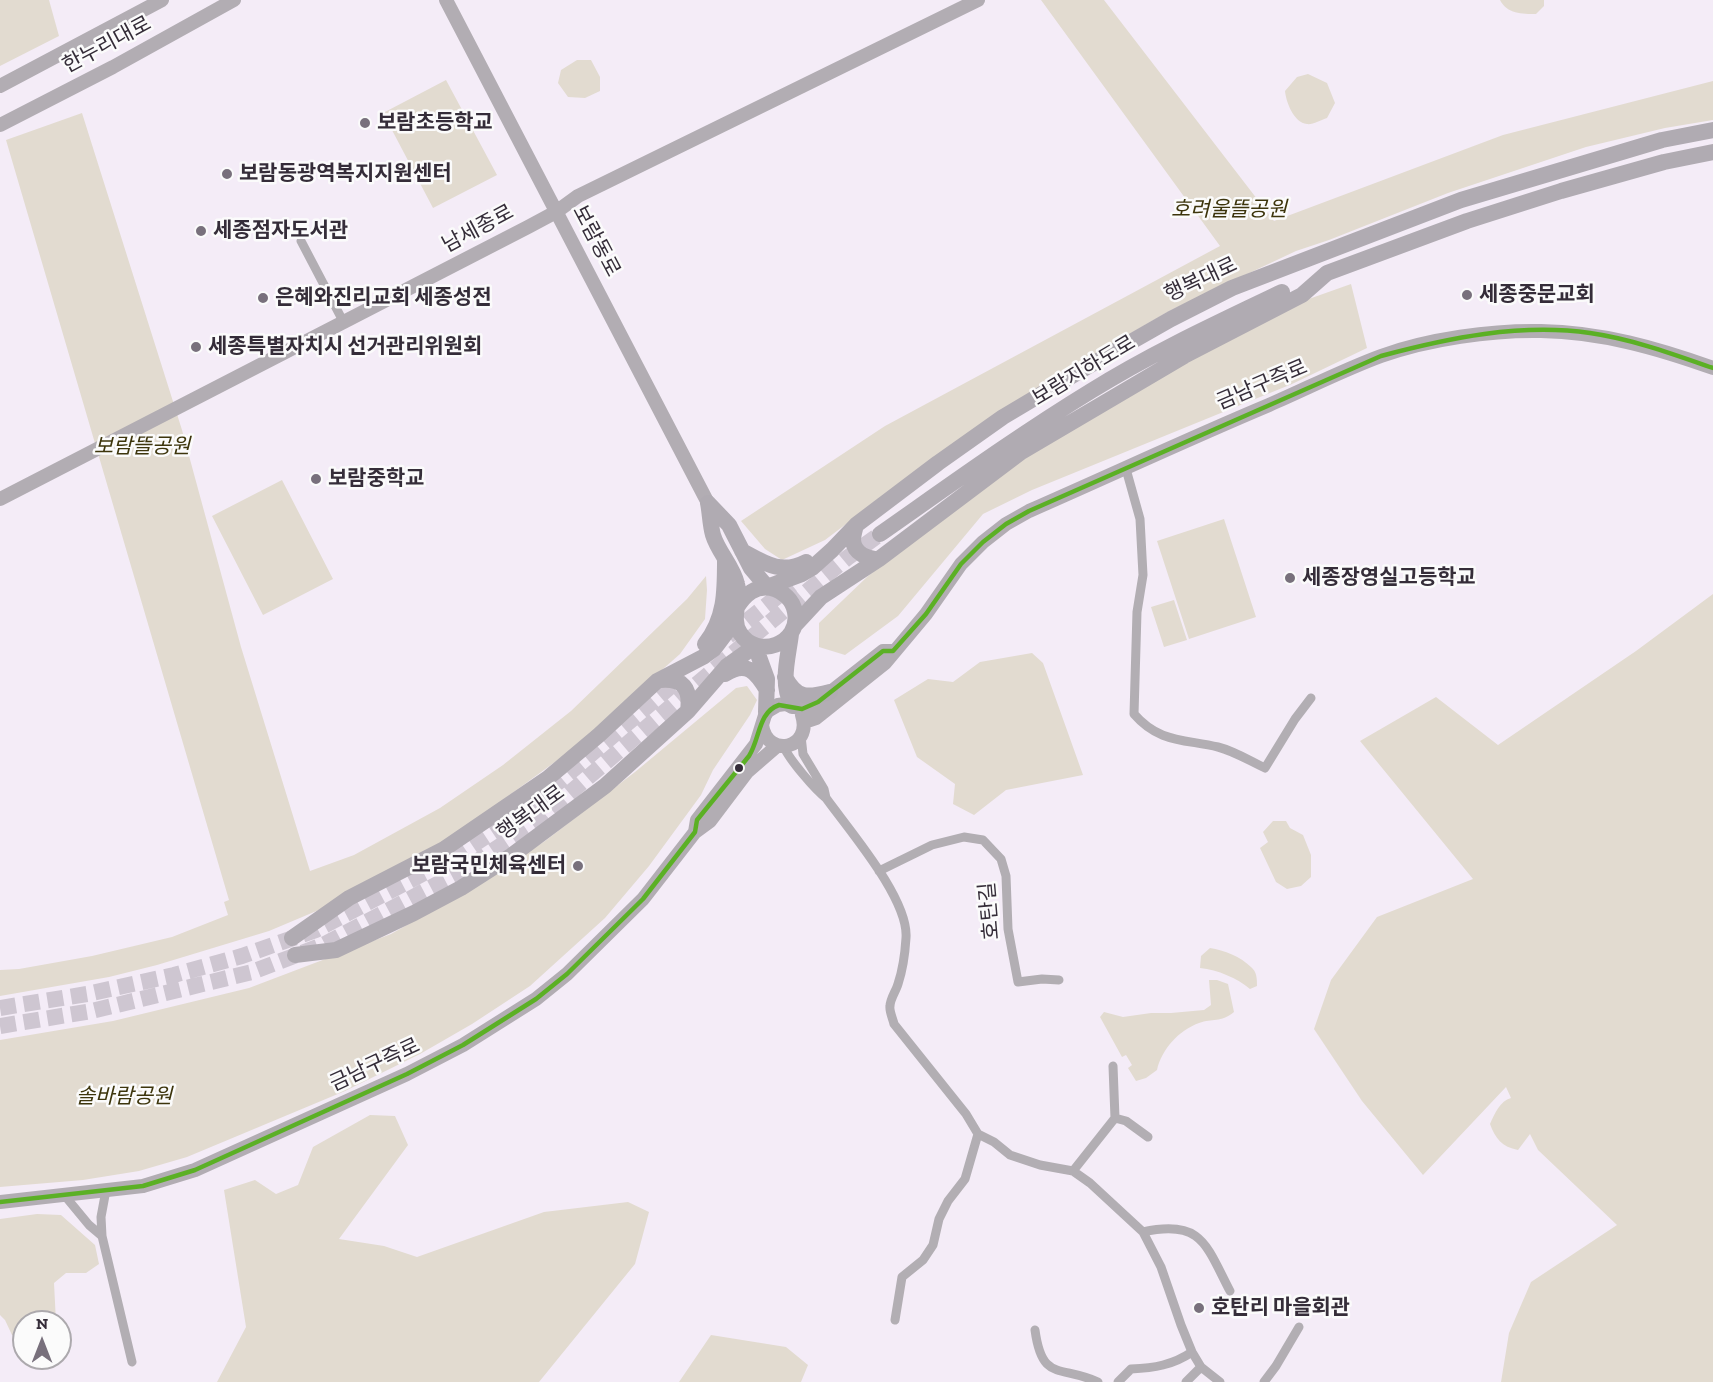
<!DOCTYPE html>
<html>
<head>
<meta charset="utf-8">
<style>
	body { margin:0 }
	#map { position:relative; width:1713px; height:1382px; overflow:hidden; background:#f4ecf7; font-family:"Zilla Slab",serif }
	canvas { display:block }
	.north { position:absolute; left:12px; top:1310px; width:60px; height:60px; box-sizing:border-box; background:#fbfbfb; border:2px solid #aca9ad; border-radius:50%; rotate:0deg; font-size:16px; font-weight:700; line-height:24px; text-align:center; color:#352d39 }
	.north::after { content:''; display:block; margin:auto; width:21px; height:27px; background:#78707c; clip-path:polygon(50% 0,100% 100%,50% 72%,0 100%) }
</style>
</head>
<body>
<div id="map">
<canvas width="1713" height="1382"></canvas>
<div class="north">N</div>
</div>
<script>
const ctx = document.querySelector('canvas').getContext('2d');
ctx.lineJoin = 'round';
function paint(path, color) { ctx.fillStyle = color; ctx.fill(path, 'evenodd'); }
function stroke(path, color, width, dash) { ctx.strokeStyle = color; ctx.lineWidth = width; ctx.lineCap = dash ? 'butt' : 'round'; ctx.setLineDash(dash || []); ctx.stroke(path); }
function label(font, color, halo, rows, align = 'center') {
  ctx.font = font + ' "Zilla Slab","Noto Sans KR",serif'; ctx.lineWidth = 5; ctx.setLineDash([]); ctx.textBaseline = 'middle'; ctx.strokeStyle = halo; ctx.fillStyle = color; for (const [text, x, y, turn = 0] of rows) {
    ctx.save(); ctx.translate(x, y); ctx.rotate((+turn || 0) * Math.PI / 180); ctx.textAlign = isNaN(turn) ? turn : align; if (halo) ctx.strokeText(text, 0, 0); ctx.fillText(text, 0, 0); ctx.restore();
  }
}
paint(new Path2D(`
	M 0,0 L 49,0 L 59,36 L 0,66 Z
	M 1041,0 L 1104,0 L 1274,221 L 1503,135 L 1713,81 L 1713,120 L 1665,128 L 1586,147 L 1448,193 L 1329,240 L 1296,251 L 1171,310 L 1043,384 L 866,509 L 825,540 L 782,560 L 765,549 L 741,521 L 885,426 L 1220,246 Z
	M 1500,0 L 1544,0 L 1544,6 L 1536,14 C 1522,14 1507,14 1500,0 Z
	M 577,60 L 591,60 L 600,77 L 600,91 L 585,98 L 568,97 L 558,83 L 561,70 Z
	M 1308,74 L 1327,83 L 1335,103 L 1327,118 C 1321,120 1312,125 1307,124 C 1294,123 1286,102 1285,91 L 1297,77 Z
	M 446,80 L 497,175 L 433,208 L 383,113 Z
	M 82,113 L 182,430 L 241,647 L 310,871 L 354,855 L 440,808 L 503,765 L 571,711 L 687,599 L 706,576 L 707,590 L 705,619 L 680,654 L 570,751 L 437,848 L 326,907 L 269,931 L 157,965 L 109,977 L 0,996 L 0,970 L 19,969 L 92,956 L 172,937 L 228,915 L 224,902 L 229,900 L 6,140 Z
	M 1351,284 L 1367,348 L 1292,384 L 1032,490 L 983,514 L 898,616 L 845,655 L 819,647 L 819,623 L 868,576 L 1017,460 L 1275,311 Z
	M 282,480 L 333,579 L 263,615 L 212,516 Z
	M 1224,519 L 1256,617 L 1189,639 L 1157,541 Z
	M 1713,594 L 1713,1382 L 1501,1382 L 1509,1333 L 1531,1282 L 1617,1225 L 1538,1150 L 1530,1134 L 1518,1150 C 1502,1147 1495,1138 1490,1124 C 1495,1113 1500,1101 1511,1098 L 1506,1087 L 1423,1175 L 1362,1101 L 1314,1029 L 1331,980 L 1377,917 L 1473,879 L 1360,741 L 1436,697 L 1498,745 L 1636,651 Z
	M 1174,600 L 1187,640 L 1164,647 L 1151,607 Z
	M 1032,653 L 1043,663 L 1083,775 L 1006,790 L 974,815 L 953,804 L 955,784 L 917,757 L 894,700 L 928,679 L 953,682 L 980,662 Z
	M 747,686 L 757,700 L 750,715 L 713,770 L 701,795 L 649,866 L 605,918 L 530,986 L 472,1024 L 420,1054 L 345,1091 L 187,1157 L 139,1171 L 83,1180 L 0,1187 L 0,1040 L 113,1021 L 249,988 L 391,934 L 472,888 L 545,841 L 635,772 L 736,688 Z
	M 1273,821 L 1286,821 L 1290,828 L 1303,835 L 1311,855 L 1311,877 L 1301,886 L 1287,889 L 1276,882 L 1260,848 L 1268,842 L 1263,832 Z
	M 1210,948 C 1224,950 1241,957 1251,967 C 1257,972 1257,979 1257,986 L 1250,989 C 1237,978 1218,970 1200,968 L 1201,956 Z
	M 1209,980 L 1217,980 L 1228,984 L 1234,1012 C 1220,1023 1213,1018 1199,1023 C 1178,1031 1162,1049 1157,1070 L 1146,1078 L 1136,1081 L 1128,1068 L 1132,1065 L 1126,1055 L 1122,1057 L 1100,1017 L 1104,1012 L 1123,1017 L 1151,1013 L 1171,1013 L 1204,1010 L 1211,1005 Z
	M 370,1115 L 395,1116 L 408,1145 L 339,1239 L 384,1246 L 417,1257 L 544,1212 L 628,1202 L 649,1212 L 635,1264 L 539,1382 L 217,1382 L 246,1327 L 224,1190 L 255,1180 L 276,1194 L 298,1185 L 313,1147 Z
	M 37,1214 L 61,1215 L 95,1245 L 99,1264 L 86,1273 L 66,1273 L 54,1283 L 56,1322 L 24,1322 L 24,1340 L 12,1335 L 5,1320 L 0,1315 L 0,1219 Z
	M 711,1335 L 786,1347 L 808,1365 L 801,1382 L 679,1382 Z`), '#e2dbd0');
stroke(new Path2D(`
	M 728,636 L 792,585
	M 0,1008 L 87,994 L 174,975 L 242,956 L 316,930 L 458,855 L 528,808 L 684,675
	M 0,1026 L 92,1011 L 252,972 L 323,945 L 466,869 L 537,821 L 751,638 L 847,558 L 880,534`), '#cec6d1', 16, [16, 8]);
stroke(new Path2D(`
	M 301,241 L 344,323
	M 1126,469 L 1140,519 L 1143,575 L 1137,612 L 1134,714 C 1159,743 1184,739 1218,747 C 1234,751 1250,761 1265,768 L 1295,719 L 1311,698
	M 801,736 L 803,754 L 824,789 L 826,798
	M 784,747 C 789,759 815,790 826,798 C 849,830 909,899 906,938 C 905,954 903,969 898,984 C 896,991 890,999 890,1006 C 889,1011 893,1019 894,1024 L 966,1114 L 978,1134 L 994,1142 L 1010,1155 L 1040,1165 L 1073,1171 L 1090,1183 L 1143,1232 L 1161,1267 L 1181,1325 L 1192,1352 L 1201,1367 L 1220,1382
	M 879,871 L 932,845 L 964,837 L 983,840 L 1001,859 L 1006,876 L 1008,929 L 1018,982 L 1042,979 L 1059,980
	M 1113,1066 L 1115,1118
	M 1073,1171 L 1115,1118 L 1126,1121 L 1148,1137
	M 65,1196 L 89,1225 L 102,1236 L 101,1217 L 106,1190
	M 1143,1232 C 1202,1219 1206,1245 1230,1291
	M 102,1236 L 132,1362
	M 895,1320 L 902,1277 L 923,1260 L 933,1245 L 939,1219 L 948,1201 L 965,1179 L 978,1134
	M 1035,1330 C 1042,1382 1060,1365 1098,1382
	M 1118,1382 L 1131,1369 C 1154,1368 1173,1365 1192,1352
	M 1186,1382 L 1201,1367
	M 1264,1382 L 1276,1366 L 1299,1327`), '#b2aeb3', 9);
stroke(new Path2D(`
	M 446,0 L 708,503
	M 0,86 L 162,0
	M 0,125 L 113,67 L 234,0
	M 0,499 L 528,227 L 556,212 L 578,196 L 978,0
	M 804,722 L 816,718 L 885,663 L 926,614 L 961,564 L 983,542 L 1006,524 L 1029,511 C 1109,476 1188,439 1269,405 C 1306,389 1343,370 1381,356 C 1428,339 1492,330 1541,331 C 1601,332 1657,348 1713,368
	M 762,725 C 767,759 813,749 802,715
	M 695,832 L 697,820 L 756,744 L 766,712 L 778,705 L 785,704 L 802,709 L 818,702 L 883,651 L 893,651
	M 0,1202 L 143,1186 L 195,1170 L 407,1074 L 463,1045 L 536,999 L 567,974 L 643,899 L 695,832 L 710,821 L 747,772 L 777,746`), '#b2adb3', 14);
stroke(new Path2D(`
	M 708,503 C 710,513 710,524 713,535 C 718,552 733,566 737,584 C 742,600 730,618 740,633 C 757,660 801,644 795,612 C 793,600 783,591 771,588 C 755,585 745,595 737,607
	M 708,503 L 729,525 L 751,568 L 767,587
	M 856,525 C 855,529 853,536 853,540 C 854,554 868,559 879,559
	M 880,534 C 950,485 1019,435 1091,391 C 1152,353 1217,323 1282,292
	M 742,551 C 764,563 781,575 806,562
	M 767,587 L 802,574 L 812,568 L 832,550 L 856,525 L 938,463 L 1003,417 L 1087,367 L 1171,319 L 1232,288 L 1461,200 L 1662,140 L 1713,130
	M 795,625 L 821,597 L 879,559 L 1021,452 L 1184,356 L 1302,295 L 1327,273 L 1467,221 L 1561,191 L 1664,162 L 1713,152
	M 791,634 C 788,659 780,682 792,706
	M 705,644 C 725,619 725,592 725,561
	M 755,646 L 767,679 L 766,712
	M 725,674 C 747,660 756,672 767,690
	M 785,677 C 797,699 807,698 830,692
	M 660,680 C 683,678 691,688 688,711
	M 292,938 L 349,898 L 444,849 L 548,778 L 599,735 L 657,681 L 703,657 L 714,649 L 732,625 L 736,616
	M 295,955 L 336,950 L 414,913 L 461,888 L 511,856 L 605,786 L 688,711 L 727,666 L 755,646`), '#b0abb2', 16);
stroke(new Path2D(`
	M 0,1202 L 143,1186 L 195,1170 L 407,1074 L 463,1045 L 536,999 L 567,974 L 643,899 L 695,832 L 697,820 L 749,756 C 760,739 758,712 779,705 L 802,709 L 818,702 L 883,651 L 893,651 L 926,614 L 961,564 L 983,542 L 1006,524 L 1029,511 L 1381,356 C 1448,338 1520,323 1590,333 C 1632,339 1673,354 1713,368`), '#5bb025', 4.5);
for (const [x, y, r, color] of [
	[365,123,6,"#78707c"],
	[227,174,6,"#78707c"],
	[201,231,6,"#78707c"],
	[1467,295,6,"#78707c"],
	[263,298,6,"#78707c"],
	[196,347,6,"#78707c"],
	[316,479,6,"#78707c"],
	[1290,578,6,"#78707c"],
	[739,768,5,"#352d39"],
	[578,866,6,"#78707c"],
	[1199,1308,6,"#78707c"]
]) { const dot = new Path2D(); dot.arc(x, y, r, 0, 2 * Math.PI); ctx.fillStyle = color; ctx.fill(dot); stroke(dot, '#fbfbfb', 2); }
label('21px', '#352d39', '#fbfbfb', [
	["한누리대로",107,45,-28],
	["남세종로",478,229,-28],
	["보람동로",596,241,62],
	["행복대로",1201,280,-25],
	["보람지하도로",1084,371,-31],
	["금남구즉로",1262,385,-23],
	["행복대로",531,813,-36],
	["호탄길",990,911,-95],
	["금남구즉로",375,1065,-25]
]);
label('bold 21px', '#352d39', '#fbfbfb', [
	["보람초등학교",377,123],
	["보람동광역복지지원센터",239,174],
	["세종점자도서관",213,231],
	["세종중문교회",1479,295],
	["은혜와진리교회 세종성전",275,298],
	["세종특별자치시 선거관리위원회",208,347],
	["보람중학교",328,479],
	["세종장영실고등학교",1302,578],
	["보람국민체육센터",566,866,"right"],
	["호탄리 마을회관",1211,1308]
], 'left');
label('italic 21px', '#3d350c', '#fbfbfb', [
	["호려울뜰공원",1229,210],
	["보람뜰공원",142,447],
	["솔바람공원",124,1097]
]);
</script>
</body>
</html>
